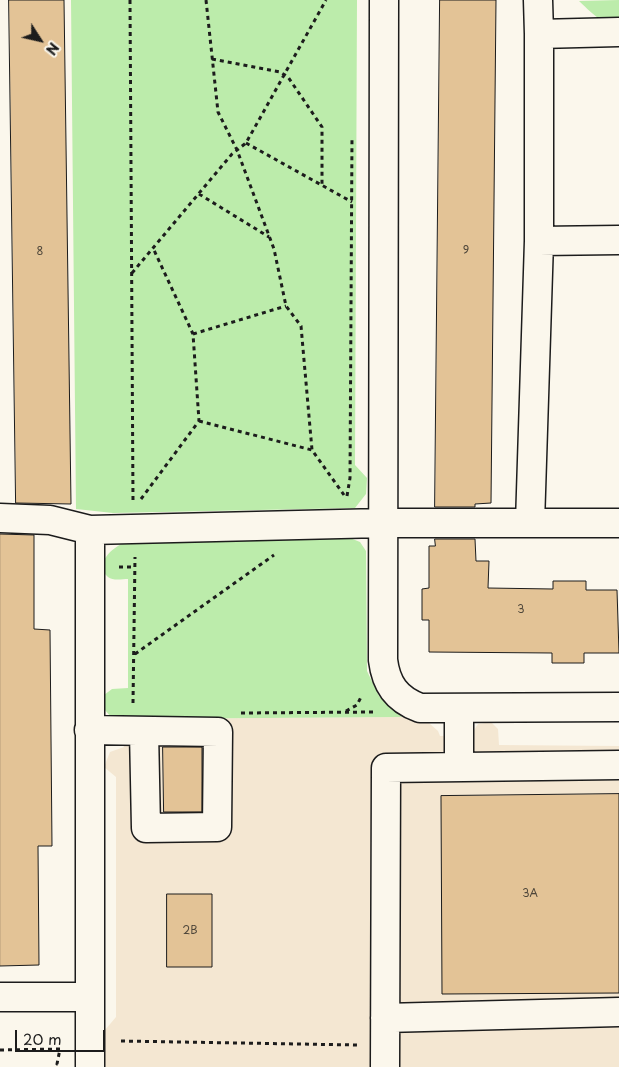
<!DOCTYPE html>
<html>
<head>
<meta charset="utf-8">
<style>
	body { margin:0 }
	#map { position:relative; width:619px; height:1067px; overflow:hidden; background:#fbf7ec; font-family:"Playpen Sans",sans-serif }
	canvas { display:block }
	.north { position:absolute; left:15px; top:15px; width:50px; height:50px; -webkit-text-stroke:4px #fbf7ec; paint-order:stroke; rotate:125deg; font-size:14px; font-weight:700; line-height:20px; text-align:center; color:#1c1c1c }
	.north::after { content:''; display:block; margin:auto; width:18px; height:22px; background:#1c1c1c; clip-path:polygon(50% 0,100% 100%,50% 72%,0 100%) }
	.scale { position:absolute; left:15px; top:1030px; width:90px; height:22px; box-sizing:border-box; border:2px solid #1c1c1c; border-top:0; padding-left:6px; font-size:15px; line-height:18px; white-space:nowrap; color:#1c1c1c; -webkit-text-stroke:4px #fbf7ec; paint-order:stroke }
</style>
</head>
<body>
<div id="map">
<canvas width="619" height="1067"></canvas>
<div class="north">N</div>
<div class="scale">20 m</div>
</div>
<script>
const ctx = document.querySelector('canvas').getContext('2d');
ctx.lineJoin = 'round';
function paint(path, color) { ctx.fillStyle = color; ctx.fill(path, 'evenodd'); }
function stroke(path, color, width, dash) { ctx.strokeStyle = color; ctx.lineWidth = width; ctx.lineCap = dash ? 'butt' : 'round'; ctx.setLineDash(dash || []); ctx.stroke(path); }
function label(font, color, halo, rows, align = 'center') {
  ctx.font = font + ' "Playpen Sans",sans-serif'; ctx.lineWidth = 4; ctx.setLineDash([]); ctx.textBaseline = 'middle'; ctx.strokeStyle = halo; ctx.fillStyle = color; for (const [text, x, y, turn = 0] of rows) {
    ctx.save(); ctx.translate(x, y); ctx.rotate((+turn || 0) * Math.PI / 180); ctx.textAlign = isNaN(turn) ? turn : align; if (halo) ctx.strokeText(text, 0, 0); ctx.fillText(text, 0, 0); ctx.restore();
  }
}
paint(new Path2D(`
	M 402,717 L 416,722 L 429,723 L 438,731 L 440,736 L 471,735 L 478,724 L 491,722 L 498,729 L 499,745 L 619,746 L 619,1067 L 105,1067 L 105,1030 L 116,1017 L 116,777 L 104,767 L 110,752 L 124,747 L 123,719 Z`), '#f4e7d2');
paint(new Path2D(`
	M 71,0 L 357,0 L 355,465 L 367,478 L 366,494 L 355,508 L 113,513 L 76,509 Z
	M 619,0 L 619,26 C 603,26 590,11 579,1 Z
	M 350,538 L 360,542 L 366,551 L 367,671 L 379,696 L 389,707 L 402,717 L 123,719 L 111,717 L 105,710 L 104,695 L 112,689 L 128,688 L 128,579 C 122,579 113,581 108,577 C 93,564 113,547 124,543 Z`), '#bcecab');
const building = new Path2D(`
	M 9,0 L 64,0 L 71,504 L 16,503 Z
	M 440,0 L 496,0 L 491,503 L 475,504 L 475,507 L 435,507 Z
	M 0,534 L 34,535 L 34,629 L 50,630 L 52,846 L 38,846 L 39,965 L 0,966 Z
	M 435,539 L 475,539 L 476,561 L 489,561 L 488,588 L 553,589 L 553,581 L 586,581 L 586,590 L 617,590 L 619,653 L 584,653 L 584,663 L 552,663 L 552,653 L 429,652 L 429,620 L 422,620 L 422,589 L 429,588 L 429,546 L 435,546 Z
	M 163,747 L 202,747 L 202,812 L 164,812 Z
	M 619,794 L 619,993 L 442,994 L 441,796 Z
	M 167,894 L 212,894 L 212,967 L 167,967 Z`);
paint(building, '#e3c396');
stroke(building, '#1c1c1c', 1);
const minor = new Path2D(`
	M 384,0 L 383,660 C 386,684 396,699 420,708 L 619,707
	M 538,0 L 539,34 L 619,32
	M 539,241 L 539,34
	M 0,518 L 50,520 L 90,530 L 382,523 L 619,523
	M 530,523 L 539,241 L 619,240
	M 90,530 L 90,1067
	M 459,708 L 459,766
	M 89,730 L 218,732 L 217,827 L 146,828 L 144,731
	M 0,997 L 90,997
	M 385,1018 L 619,1012
	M 385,1067 L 386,768 L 619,765`);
stroke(minor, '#1c1c1c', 31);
stroke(new Path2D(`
	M 130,0 L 133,500
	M 206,0 L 218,112 L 237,150 L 274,249 L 286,306 L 301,326 L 312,450 L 344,495
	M 212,59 L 280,72 L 288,77 L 322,127 L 322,186
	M 246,143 L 352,202
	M 199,194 L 269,237
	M 132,273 L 232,154 L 246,143 L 326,0
	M 193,334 L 286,306
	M 199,421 L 312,450
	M 347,496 L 350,478 L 352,137
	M 141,499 L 199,421 L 193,334 L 153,248
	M 119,567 L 134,567
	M 135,654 L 274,555
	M 133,703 L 135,557
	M 346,711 L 357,705 L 362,695
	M 241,713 L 374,712
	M 121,1041 L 357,1045
	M 0,1050 L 60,1049 L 57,1064 L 61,1064`), '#1c1c1c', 3, [4, 4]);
stroke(minor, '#fbf7ec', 28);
label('11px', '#4e463a', null, [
	["9",466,251],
	["8",40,252],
	["3",521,610],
	["3А",530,894],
	["2В",190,931]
]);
</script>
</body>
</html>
